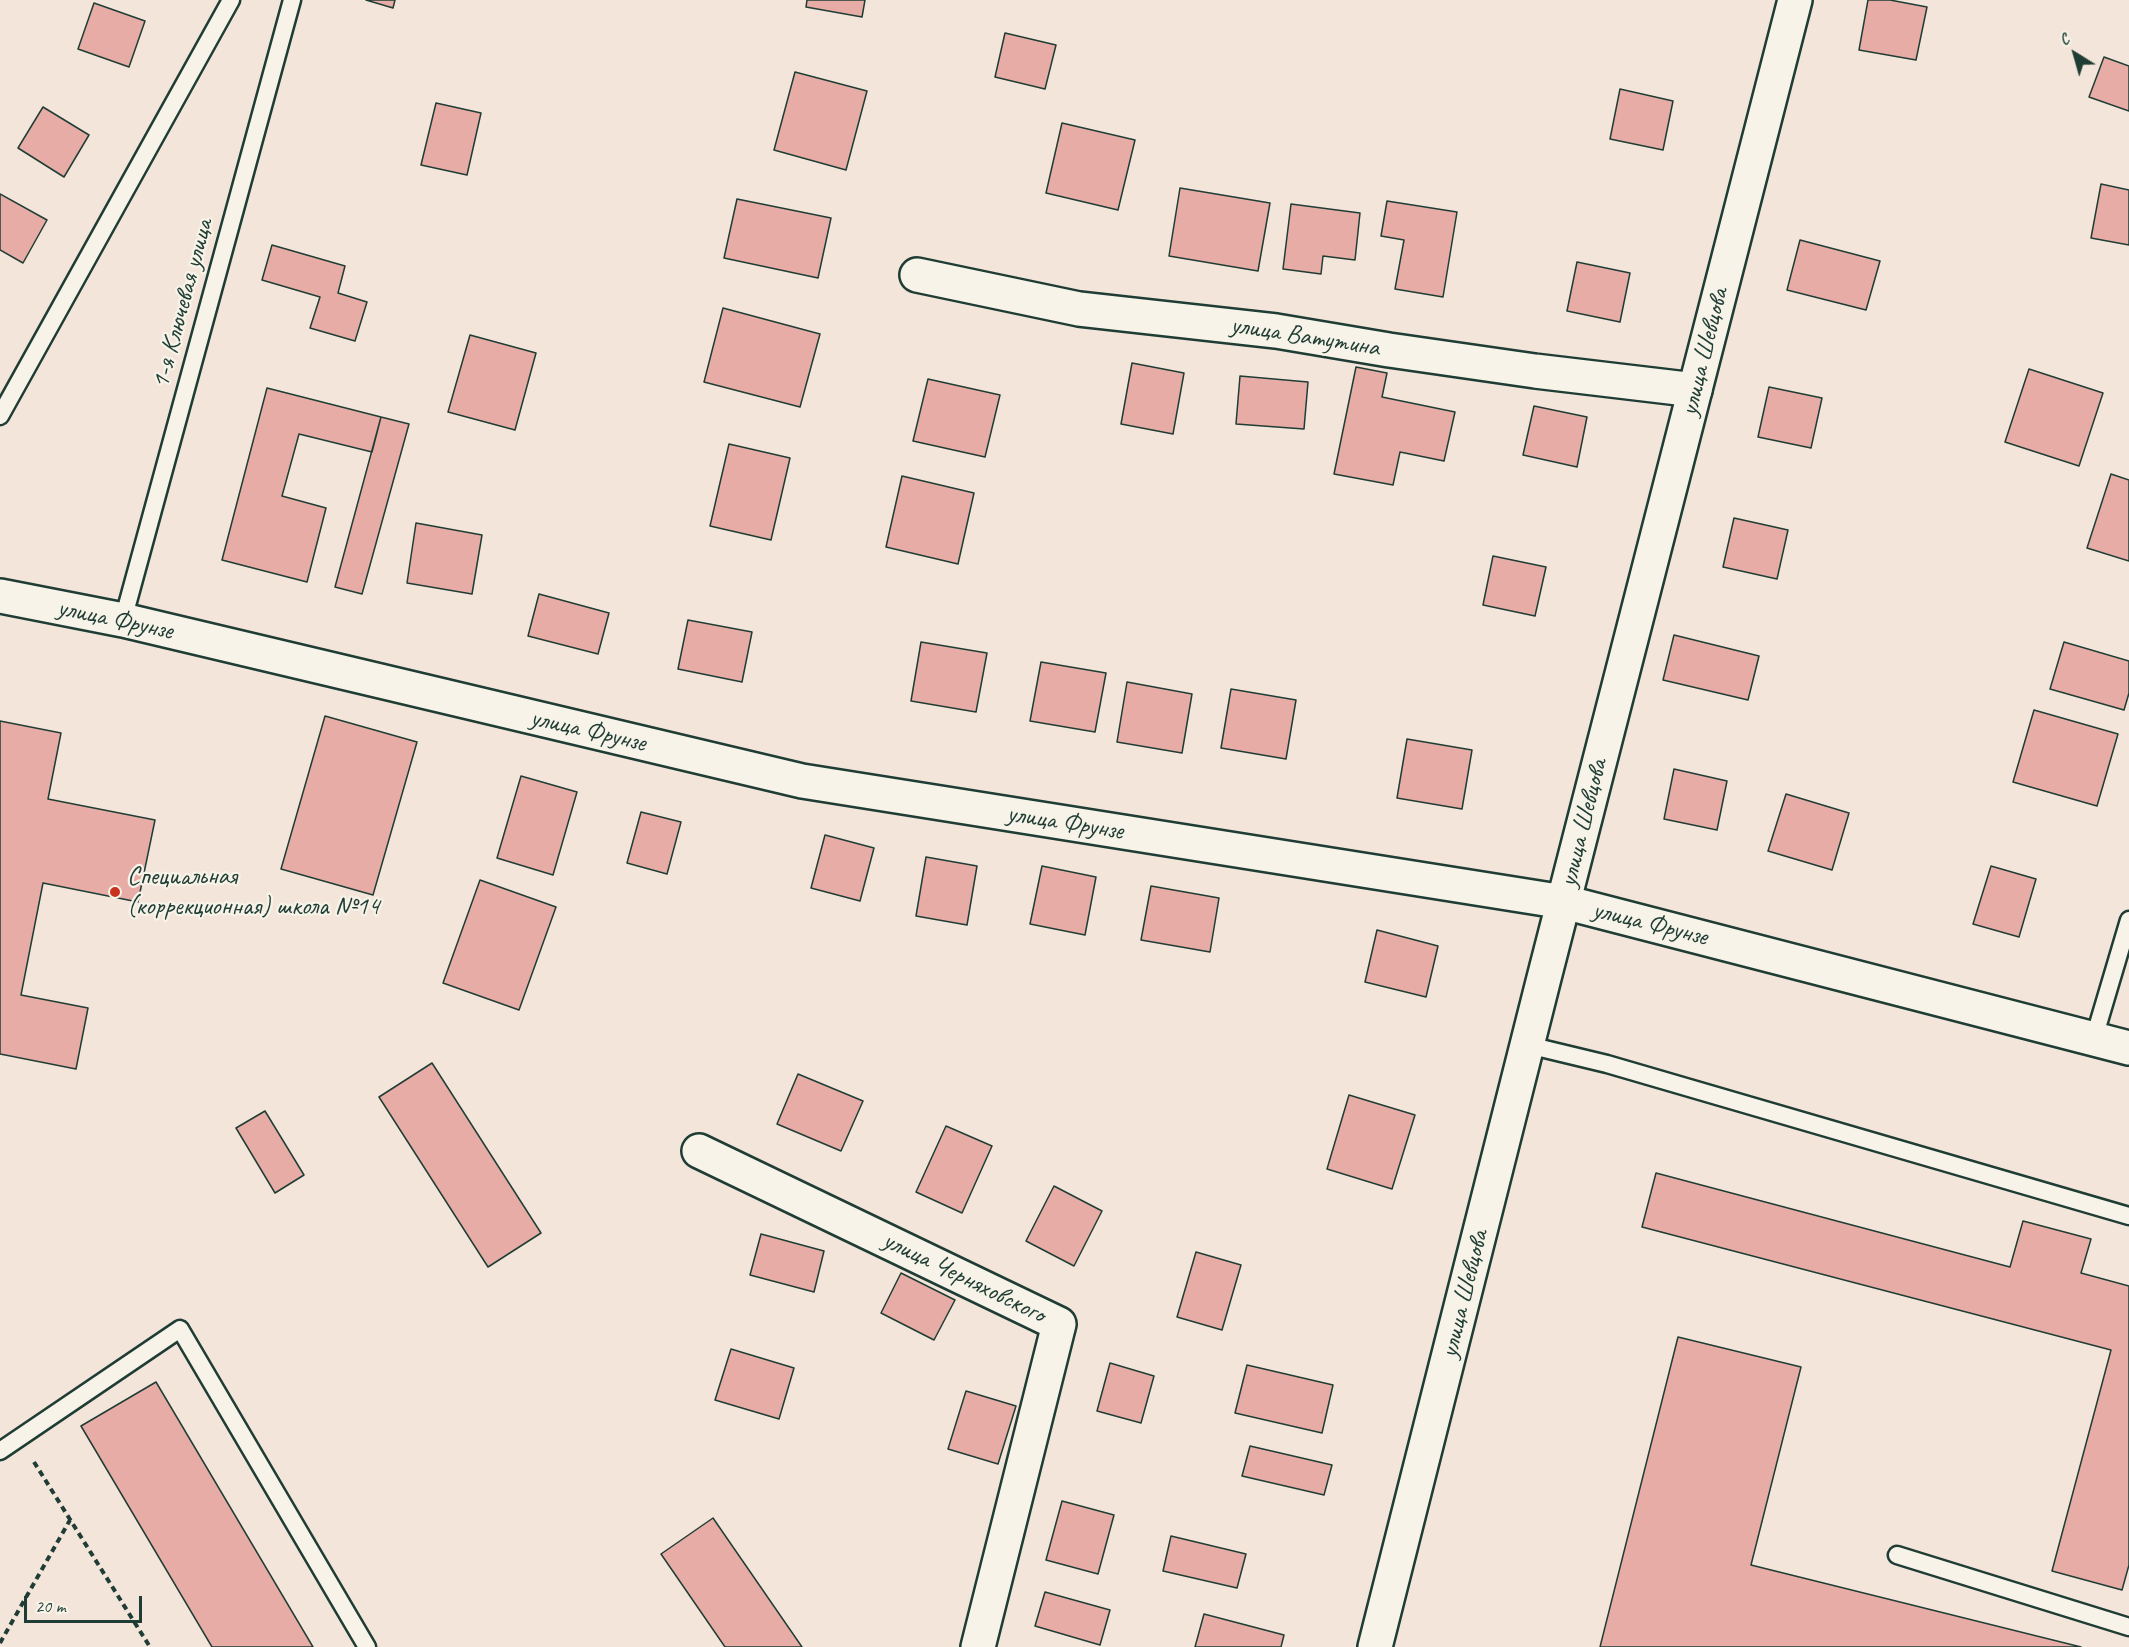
<!DOCTYPE html>
<html>
<head>
<meta charset="utf-8">
<style>
	body { margin:0 }
	#map { position:relative; width:2129px; height:1647px; overflow:hidden; background:#f4e5db; font-family:Caveat,sans-serif }
	canvas { display:block }
	.north { position:absolute; left:2045px; top:24px; width:60px; height:60px; -webkit-text-stroke:4px #f7f3e8; paint-order:stroke; rotate:323deg; font-size:16px; font-weight:700; line-height:24px; text-align:center; color:#1f3d34 }
	.north::after { content:''; display:block; margin:auto; width:21px; height:27px; background:#1f3d34; clip-path:polygon(50% 0,100% 100%,50% 72%,0 100%) }
	.scale { position:absolute; left:24px; top:1596px; width:118px; height:27px; box-sizing:border-box; border:3px solid #1f3d34; border-top:0; padding-left:8px; font-size:18px; line-height:21px; white-space:nowrap; color:#1f3d34; -webkit-text-stroke:4px #f7f3e8; paint-order:stroke }
</style>
</head>
<body>
<div id="map">
<canvas width="2129" height="1647"></canvas>
<div class="north">С</div>
<div class="scale">20 m</div>
</div>
<script>
const ctx = document.querySelector('canvas').getContext('2d');
ctx.lineJoin = 'round';
function paint(path, color) { ctx.fillStyle = color; ctx.fill(path, 'evenodd'); }
function stroke(path, color, width, dash) { ctx.strokeStyle = color; ctx.lineWidth = width; ctx.lineCap = dash ? 'butt' : 'round'; ctx.setLineDash(dash || []); ctx.stroke(path); }
function label(font, color, halo, rows, align = 'center') {
  ctx.font = font + ' Caveat,sans-serif'; ctx.lineWidth = 4.5; ctx.setLineDash([]); ctx.textBaseline = 'middle'; ctx.strokeStyle = halo; ctx.fillStyle = color; for (const [text, x, y, turn = 0] of rows) {
    ctx.save(); ctx.translate(x, y); ctx.rotate((+turn || 0) * Math.PI / 180); ctx.textAlign = isNaN(turn) ? turn : align; if (halo) ctx.strokeText(text, 0, 0); ctx.fillText(text, 0, 0); ctx.restore();
  }
}
const building = new Path2D(`
	M 366,0 L 395,0 L 393,8 Z
	M 807,0 L 865,0 L 862,17 L 806,7 Z
	M 1868,0 L 1890,0 L 1927,7 L 1916,60 L 1859,50 Z
	M 94,3 L 145,21 L 129,67 L 78,49 Z
	M 1005,33 L 1056,45 L 1045,89 L 995,77 Z
	M 2104,57 L 2129,66 L 2129,111 L 2089,97 Z
	M 795,72 L 867,91 L 846,170 L 774,150 Z
	M 1620,89 L 1673,101 L 1663,150 L 1610,139 Z
	M 436,103 L 481,113 L 467,175 L 421,165 Z
	M 43,107 L 89,135 L 64,177 L 18,148 Z
	M 1062,123 L 1135,140 L 1118,210 L 1046,193 Z
	M 2101,184 L 2129,190 L 2129,245 L 2091,238 Z
	M 1180,188 L 1270,203 L 1258,271 L 1169,256 Z
	M 0,194 L 47,220 L 23,263 L 0,250 Z
	M 737,199 L 831,218 L 818,278 L 724,258 Z
	M 1387,201 L 1457,212 L 1443,297 L 1395,289 L 1404,240 L 1381,236 Z
	M 1291,204 L 1360,213 L 1355,260 L 1323,256 L 1321,274 L 1283,269 Z
	M 1800,240 L 1880,261 L 1866,310 L 1787,290 Z
	M 272,245 L 345,266 L 338,293 L 367,302 L 355,341 L 310,328 L 320,297 L 262,280 Z
	M 1577,262 L 1630,273 L 1620,322 L 1567,311 Z
	M 723,308 L 820,334 L 800,407 L 704,382 Z
	M 470,335 L 536,353 L 515,430 L 448,412 Z
	M 1132,363 L 1184,373 L 1173,434 L 1121,424 Z
	M 1356,367 L 1387,373 L 1382,397 L 1455,412 L 1444,461 L 1400,452 L 1393,485 L 1334,474 Z
	M 2029,369 L 2103,393 L 2079,466 L 2005,442 Z
	M 1240,376 L 1308,382 L 1304,429 L 1236,424 Z
	M 928,379 L 1000,395 L 985,457 L 913,441 Z
	M 1769,387 L 1822,398 L 1811,448 L 1758,437 Z
	M 267,388 L 381,417 L 372,452 L 299,434 L 282,496 L 326,508 L 307,582 L 222,560 Z
	M 1534,406 L 1587,417 L 1577,467 L 1523,455 Z
	M 381,417 L 409,424 L 362,594 L 335,587 Z
	M 729,444 L 790,458 L 771,540 L 710,526 Z
	M 2111,474 L 2129,480 L 2129,561 L 2087,548 Z
	M 902,476 L 974,493 L 958,564 L 886,547 Z
	M 1734,518 L 1788,530 L 1777,579 L 1723,567 Z
	M 416,523 L 482,535 L 472,594 L 407,583 Z
	M 1493,556 L 1546,567 L 1535,616 L 1483,605 Z
	M 539,594 L 609,613 L 598,654 L 528,636 Z
	M 688,620 L 752,632 L 742,682 L 678,669 Z
	M 1674,635 L 1759,656 L 1748,700 L 1663,680 Z
	M 921,642 L 987,653 L 976,712 L 911,701 Z
	M 2064,642 L 2129,661 L 2129,693 L 2124,710 L 2050,689 Z
	M 1041,662 L 1106,673 L 1095,732 L 1030,721 Z
	M 1127,682 L 1192,694 L 1182,753 L 1117,742 Z
	M 1231,689 L 1296,700 L 1286,759 L 1221,748 Z
	M 2034,710 L 2118,734 L 2097,806 L 2013,782 Z
	M 325,716 L 417,742 L 373,895 L 281,869 Z
	M 0,721 L 61,733 L 48,799 L 155,820 L 138,902 L 43,883 L 21,995 L 88,1008 L 76,1069 L 0,1054 Z
	M 1407,739 L 1472,750 L 1462,809 L 1397,798 Z
	M 1674,769 L 1727,781 L 1717,830 L 1664,819 Z
	M 521,776 L 577,792 L 553,875 L 497,858 Z
	M 1786,794 L 1849,813 L 1832,870 L 1768,851 Z
	M 641,812 L 681,822 L 667,874 L 627,863 Z
	M 825,835 L 874,848 L 860,901 L 811,888 Z
	M 926,857 L 977,866 L 967,925 L 916,916 Z
	M 1042,866 L 1096,877 L 1085,935 L 1030,924 Z
	M 1991,866 L 2036,879 L 2019,937 L 1973,924 Z
	M 480,880 L 556,907 L 519,1010 L 443,983 Z
	M 1151,886 L 1219,898 L 1210,952 L 1141,940 Z
	M 1377,930 L 1438,946 L 1426,997 L 1365,982 Z
	M 432,1063 L 541,1233 L 488,1267 L 379,1097 Z
	M 798,1074 L 863,1101 L 841,1151 L 777,1124 Z
	M 1349,1095 L 1415,1115 L 1392,1189 L 1327,1169 Z
	M 265,1111 L 304,1175 L 275,1193 L 236,1128 Z
	M 946,1126 L 992,1146 L 962,1213 L 916,1192 Z
	M 1656,1173 L 2010,1267 L 2023,1221 L 2091,1239 L 2081,1273 L 2129,1286 L 2129,1565 L 2122,1590 L 2052,1571 L 2111,1350 L 1642,1227 Z
	M 1054,1186 L 1102,1211 L 1074,1266 L 1026,1241 Z
	M 761,1234 L 824,1251 L 814,1292 L 750,1275 Z
	M 1196,1252 L 1241,1265 L 1222,1330 L 1177,1317 Z
	M 901,1273 L 955,1300 L 934,1340 L 881,1313 Z
	M 1678,1337 L 1801,1367 L 1751,1565 L 2081,1647 L 1600,1647 Z
	M 731,1349 L 794,1368 L 779,1419 L 715,1400 Z
	M 1110,1363 L 1154,1376 L 1141,1423 L 1097,1411 Z
	M 1247,1365 L 1333,1385 L 1322,1433 L 1235,1413 Z
	M 156,1382 L 313,1647 L 212,1647 L 81,1426 Z
	M 966,1391 L 1016,1406 L 998,1464 L 948,1449 Z
	M 1250,1446 L 1332,1465 L 1324,1495 L 1242,1476 Z
	M 1062,1501 L 1114,1515 L 1098,1574 L 1046,1560 Z
	M 713,1518 L 802,1647 L 725,1647 L 661,1554 Z
	M 1171,1536 L 1246,1554 L 1237,1588 L 1163,1571 Z
	M 1045,1592 L 1110,1610 L 1100,1645 L 1035,1626 Z
	M 1204,1614 L 1284,1635 L 1281,1647 L 1195,1647 Z`);
paint(building, '#e6aca5');
stroke(building, '#1f3d34', 1.5);
const lane = new Path2D(`
	M 0,416 L 231,0
	M 123,620 L 292,0
	M 2094,1038 L 2129,920
	M 1528,1045 L 1607,1064 L 2129,1216
	M 0,1451 L 180,1329 L 367,1647
	M 1897,1555 L 2129,1627`);
const street = new Path2D(`
	M 917,275 L 1079,309 L 1276,331 L 1389,350 L 1535,371 L 1695,390
	M 1564,902 L 2129,1048
	M 699,1151 L 1059,1324 L 978,1647`);
const secondary = new Path2D(`
	M 0,596 L 123,620 L 802,781 L 1564,902
	M 1375,1647 L 1544,978 L 1795,0`);
stroke(lane, '#1f3d34', 21);
stroke(street, '#1f3d34', 38);
stroke(secondary, '#1f3d34', 38);
stroke(new Path2D(`
	M 34,1462 L 150,1647
	M 0,1643 L 70,1520`), '#1f3d34', 4, [6, 4.5]);
stroke(lane, '#f7f3e8', 16);
stroke(street, '#f7f3e8', 33);
stroke(secondary, '#f7f3e8', 33);
for (const [x, y, r, color] of [
	[115,892,6,"#c8321e"]
]) { const dot = new Path2D(); dot.arc(x, y, r, 0, 2 * Math.PI); ctx.fillStyle = color; ctx.fill(dot); stroke(dot, '#f7f3e8', 2); }
label('26px', '#1f3d34', '#f7f3e8', [
	["1-я Ключевая улица",183,304,-75],
	["улица Ватутина",1305,337,9],
	["улица Шевцова",1705,352,-76],
	["улица Фрунзе",115,620,12],
	["улица Фрунзе",588,731,13],
	["улица Фрунзе",1065,823,9],
	["улица Шевцова",1584,823,-76],
	["улица Фрунзе",1650,924,14],
	["улица Черняховского",964,1278,26],
	["улица Шевцова",1465,1294,-76]
]);
label('26px', '#1f3d34', '#f7f3e8', [
	["Специальная",127,877],
	["(коррекционная) школа №14",127,907]
], 'left');
</script>
</body>
</html>
